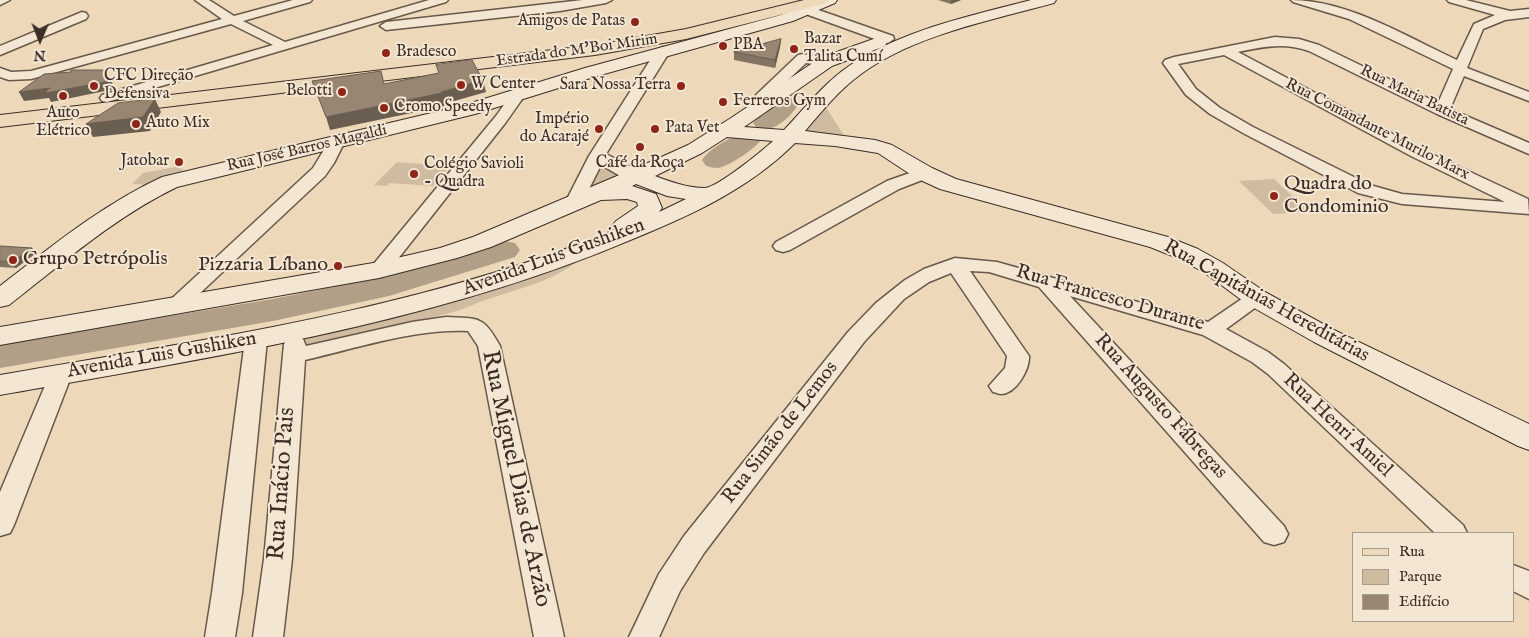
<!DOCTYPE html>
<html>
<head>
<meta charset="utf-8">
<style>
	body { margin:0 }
	#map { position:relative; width:1529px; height:637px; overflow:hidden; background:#edd9b9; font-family:"IM FELL English",serif }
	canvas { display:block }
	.legend { position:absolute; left:1352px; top:532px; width:162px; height:90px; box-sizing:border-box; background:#f3e6d2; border:1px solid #aa9c8d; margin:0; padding:6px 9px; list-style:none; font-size:15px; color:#3c2d26 }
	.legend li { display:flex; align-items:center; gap:10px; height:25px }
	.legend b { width:25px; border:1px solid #aa9c8d }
	.north { position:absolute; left:15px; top:15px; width:50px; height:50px; -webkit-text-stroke:4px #f3e6d2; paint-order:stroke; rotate:181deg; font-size:14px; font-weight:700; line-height:20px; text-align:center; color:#3c2d26 }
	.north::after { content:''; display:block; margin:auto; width:18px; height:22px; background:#3c2d26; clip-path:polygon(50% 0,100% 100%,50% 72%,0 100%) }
</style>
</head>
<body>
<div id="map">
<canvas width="1529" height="637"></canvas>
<ul class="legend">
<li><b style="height:6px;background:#edd9b9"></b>Rua</li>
<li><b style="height:14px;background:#cfbca0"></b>Parque</li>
<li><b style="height:14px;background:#988672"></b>Edifício</li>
</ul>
<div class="north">N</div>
</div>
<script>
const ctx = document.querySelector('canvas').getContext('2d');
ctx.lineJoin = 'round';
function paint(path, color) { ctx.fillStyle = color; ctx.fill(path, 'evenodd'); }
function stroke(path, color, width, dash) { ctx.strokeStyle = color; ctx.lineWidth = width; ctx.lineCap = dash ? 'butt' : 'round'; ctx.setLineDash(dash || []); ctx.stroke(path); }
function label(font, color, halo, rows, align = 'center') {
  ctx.font = font + ' "IM FELL English",serif'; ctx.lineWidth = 4; ctx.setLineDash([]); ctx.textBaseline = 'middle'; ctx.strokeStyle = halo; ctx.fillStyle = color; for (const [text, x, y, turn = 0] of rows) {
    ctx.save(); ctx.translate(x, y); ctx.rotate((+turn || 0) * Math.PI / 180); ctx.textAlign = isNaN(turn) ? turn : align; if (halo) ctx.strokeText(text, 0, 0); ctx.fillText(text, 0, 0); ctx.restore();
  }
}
paint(new Path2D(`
	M 824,104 L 845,137 L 802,131 Z
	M 397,162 L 450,166 L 433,186 L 390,183 L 386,186 L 374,185 Z
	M 601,165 L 616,176 L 589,188 Z
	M 175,167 L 183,169 L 179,177 L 154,185 L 132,184 L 143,173 Z
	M 1274,179 L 1310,212 L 1273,214 L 1239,181 Z
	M 581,258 C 555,281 521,288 488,299 C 476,303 465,309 453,312 C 403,327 351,336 300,346 L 303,340 L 440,305 Z`), '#cfbca0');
paint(new Path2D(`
	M 787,97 L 796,99 L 799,104 C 789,118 775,133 757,128 L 753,123 C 761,112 774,100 787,97 Z
	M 749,131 L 758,133 L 762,139 C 756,148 730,166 718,168 C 714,168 710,167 706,166 L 702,160 C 711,147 734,135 749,131 Z
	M 504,241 L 515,243 L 520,250 L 515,257 L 389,296 L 273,321 L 0,368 L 0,344 L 273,299 L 382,277 Z`), '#b19f87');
const street = new Path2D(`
	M 0,0 L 10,0 L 0,5 Z
	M 195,0 L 209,0 L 234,16 L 293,0 L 312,0 L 310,2 L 243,21 L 285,42 L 429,0 L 448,0 L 446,2 L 107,102 L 102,101 L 100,98 L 102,95 L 273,45 L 231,24 L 31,79 L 9,80 L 0,77 L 0,68 L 11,72 L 31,71 L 222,19 Z
	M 583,0 L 612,0 L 606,3 L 560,11 L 386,30 L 380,26 L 386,22 Z
	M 1291,0 C 1348,0 1407,37 1457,60 L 1474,24 L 1495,15 L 1449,2 L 1447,0 L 1466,0 L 1510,11 L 1529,9 L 1529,17 L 1505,20 L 1483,29 L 1467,68 L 1529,92 L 1529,101 L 1464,76 L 1450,109 L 1529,143 L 1529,154 L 1437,114 L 1309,51 C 1284,42 1263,47 1238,52 L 1423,150 L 1528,199 L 1529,214 L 1402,204 L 1358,193 L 1243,133 L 1210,114 L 1186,95 L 1163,63 L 1165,60 L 1174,57 L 1275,37 L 1299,39 L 1319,45 L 1438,103 L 1453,69 L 1349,19 L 1293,2 ZM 1224,55 L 1411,156 L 1505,202 L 1402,194 L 1370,185 L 1253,127 L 1220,108 L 1196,89 L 1178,64 Z
	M 807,6 L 893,36 L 894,39 L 888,43 L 883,42 L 803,13 L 801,10 Z
	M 82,12 L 86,13 L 88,16 L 86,19 L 0,55 L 0,46 Z
	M 663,47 L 670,51 L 606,154 L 643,173 L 645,177 L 643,181 C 629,184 613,171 601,165 L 581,205 L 575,206 L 569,205 L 566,201 L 589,156 L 656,51 Z
	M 803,54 L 831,59 L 833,62 L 826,66 L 806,63 L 767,100 L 760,113 L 750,113 L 748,110 L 756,95 L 798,55 Z
	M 518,91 L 523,92 L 525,95 L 506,122 L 386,274 L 379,276 L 372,274 L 369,270 L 372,266 L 496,116 L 513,92 Z
	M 336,138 L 342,140 L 344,143 L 334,163 L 325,176 L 181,311 L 174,313 L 167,311 L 164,307 L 167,303 L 313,168 L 330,140 Z
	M 924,168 L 930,169 L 932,173 L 930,177 L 899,189 L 790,250 L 783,252 L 776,250 L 773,246 L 776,242 L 887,181 Z
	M 955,258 L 997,262 L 1208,322 L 1249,294 L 1256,292 L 1263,294 L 1266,298 L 1263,302 L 1226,329 L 1268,352 L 1284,364 L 1463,525 L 1467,533 L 1435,533 L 1268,374 L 1252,362 L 1203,335 L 1070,296 L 1284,526 L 1288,534 L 1284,542 L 1274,545 L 1264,542 L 1039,287 L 989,272 L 970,271 L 1029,356 C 1030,369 1016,394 1001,394 C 998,394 995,392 993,392 L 989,386 L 1005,368 L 1007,356 L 951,273 L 929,282 L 904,299 L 864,342 L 704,553 L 680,591 L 659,637 L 629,637 L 659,574 L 684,536 L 848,332 L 876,303 L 905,280 L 924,269 Z
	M 446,317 C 479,319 483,315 500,346 L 564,637 L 534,637 L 478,346 L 468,331 C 413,329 358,348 305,360 L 292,559 L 283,637 L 253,637 L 264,559 L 284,344 L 287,339 L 295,337 L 303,339 L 306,346 L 412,322 Z
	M 256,333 L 264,335 L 267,340 L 242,593 L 235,637 L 205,637 L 212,593 L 245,340 L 248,335 Z
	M 61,366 L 69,369 L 72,374 L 14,525 L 10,533 L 0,536 L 0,492 L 50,374 L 53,369 Z
	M 1513,565 L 1529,571 L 1529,599 L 1513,591 Z`);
const secondary = new Path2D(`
	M 817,0 L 837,0 L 835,3 L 793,21 L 597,76 L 475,114 L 177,187 C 115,217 64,262 9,305 L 0,307 L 0,286 C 52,246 102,205 162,177 L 461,106 L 585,68 L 781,15 Z
	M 1031,0 L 1056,0 L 1054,3 C 992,20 914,35 861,74 C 839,90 822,111 805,131 L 875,140 L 892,145 L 932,168 L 956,179 L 1168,237 L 1198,249 L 1223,263 L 1265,292 L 1334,330 L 1529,424 L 1529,450 L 1518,446 L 1314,342 L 1247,304 L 1205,273 L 1180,259 L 1150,247 L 940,189 L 916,178 L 878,153 L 835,146 L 795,143 C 748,190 689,216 628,241 C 429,325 211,357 0,395 L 0,375 C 207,339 419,310 615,230 L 612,226 L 616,221 L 638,206 L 637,202 L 627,199 L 601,200 L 491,247 L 457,258 L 379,278 L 0,345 L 0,327 L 379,262 L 440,248 L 473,237 L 657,159 L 688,145 L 731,118 L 820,58 L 879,37 L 885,38 L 887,42 L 885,46 L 832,66 L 744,127 L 784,130 C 805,108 824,83 849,66 C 902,30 970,16 1031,0 ZM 727,137 L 773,141 C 762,151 718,187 705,188 C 688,188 671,182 655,176 L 702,153 ZM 636,184 L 667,196 L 686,199 L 659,212 L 662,208 L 656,194 L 632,186 Z`);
const primary = new Path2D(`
	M 804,0 L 829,0 L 827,3 L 686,39 L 595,55 L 0,127 L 0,115 L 595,45 L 686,29 Z`);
stroke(street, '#68584b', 3);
stroke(secondary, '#3c2d26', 2);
stroke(primary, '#3c2d26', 2);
paint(street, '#f3e6d2');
paint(secondary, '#f3e6d2');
paint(primary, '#edd9b9');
paint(new Path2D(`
	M 938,0 L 961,0 L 951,4 Z
	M 781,39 L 780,47 L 775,68 L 734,60 L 734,52 Z
	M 0,246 L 32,248 L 36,253 L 16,268 L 0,267 Z`), '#837362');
paint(new Path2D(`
	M 951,0 L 961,0 L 951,4 Z
	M 781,39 L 780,47 L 775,68 L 775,60 Z
	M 106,70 L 115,89 L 51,102 L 49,98 L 24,101 L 19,92 L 107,79 Z
	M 483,80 L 486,92 L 444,104 L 445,106 L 330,130 L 326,117 L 441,92 Z
	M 155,99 L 161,112 L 150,131 L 93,137 L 86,124 Z
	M 32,248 L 36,253 L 16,268 L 12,262 Z`), '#6a5e50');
const building = new Path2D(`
	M 781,39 L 775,60 L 734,52 Z
	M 472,60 L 483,80 L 441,92 L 442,93 L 326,117 L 312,81 L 381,71 L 384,84 L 439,73 L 436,65 Z
	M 71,70 L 106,70 L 107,79 L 110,81 L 46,93 L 46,91 L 50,88 L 19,92 L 44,74 L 71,72 Z
	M 155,99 L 143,117 L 86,124 L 118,103 Z
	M 0,246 L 32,248 L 12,262 L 0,261 Z`);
paint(building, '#988672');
stroke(building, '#6a5e50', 1);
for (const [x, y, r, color] of [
	[635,22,5,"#8f2418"],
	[723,46,5,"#8f2418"],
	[794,49,5,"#8f2418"],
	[386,53,5,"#8f2418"],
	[461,85,5,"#8f2418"],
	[94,86,5,"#8f2418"],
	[681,86,5,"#8f2418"],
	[342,92,5,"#8f2418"],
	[63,96,5,"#8f2418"],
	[723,102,5,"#8f2418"],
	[384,108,5,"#8f2418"],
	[136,124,5,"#8f2418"],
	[599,129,5,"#8f2418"],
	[655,129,5,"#8f2418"],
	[640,147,5,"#8f2418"],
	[179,162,5,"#8f2418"],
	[414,174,5,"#8f2418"],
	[1274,196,5,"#8f2418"],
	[13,260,5,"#8f2418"],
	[338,266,5,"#8f2418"]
]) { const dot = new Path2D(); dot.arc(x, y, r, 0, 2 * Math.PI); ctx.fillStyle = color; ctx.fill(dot); stroke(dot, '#f3e6d2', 2); }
label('16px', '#3c2d26', '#f3e6d2', [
	["Amigos de Patas",625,22,"right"],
	["Bazar",804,40],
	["Talita Cumí",804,58],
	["PBA",733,46],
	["Bradesco",396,53],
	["CFC Direção",104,77],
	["Defensiva",104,95],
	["W Center",471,85],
	["Sara Nossa Terra",671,86,"right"],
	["Belotti",332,92,"right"],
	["Ferreros Gym",733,102],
	["Cromo Speedy",394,108],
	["Auto",63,114,"center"],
	["Elétrico",63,132,"center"],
	["Império",589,120,"right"],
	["do Acarajé",589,138,"right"],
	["Auto Mix",146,124],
	["Pata Vet",665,129],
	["Jatobar",169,162,"right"],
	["Café da Roça",640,164,"center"],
	["Colégio Savioli",424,165],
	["- Quadra",424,183]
], 'left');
label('16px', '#3c2d26', '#f3e6d2', [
	["Estrada do M'Boi Mirim",577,51,-8],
	["Rua Maria Batista",1414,96,26],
	["Rua Comandante Murilo Marx",1377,130,27],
	["Rua José Barros Magaldi",307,149,-13]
]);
label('20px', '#3c2d26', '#f3e6d2', [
	["Quadra do",1284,185],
	["Condominio",1284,208],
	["Grupo Petrópolis",23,260],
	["Pizzaria Líbano",328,266,"right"]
], 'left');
label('20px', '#3c2d26', '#f3e6d2', [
	["Avenida Luis Gushiken",554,258,-20],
	["Rua Francesco Durante",1110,299,16],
	["Rua Capitânias Hereditárias",1266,302,29],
	["Avenida Luis Gushiken",162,356,-10],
	["Rua Augusto Fábregas",1160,407,48],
	["Rua Henri Amiel",1337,426,43],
	["Rua Simão de Lemos",781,433,-52]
]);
label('24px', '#3c2d26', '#f3e6d2', [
	["Rua Miguel Dias de Arzão",515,479,78],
	["Rua Inácio Pais",283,484,-86]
]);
</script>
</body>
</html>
